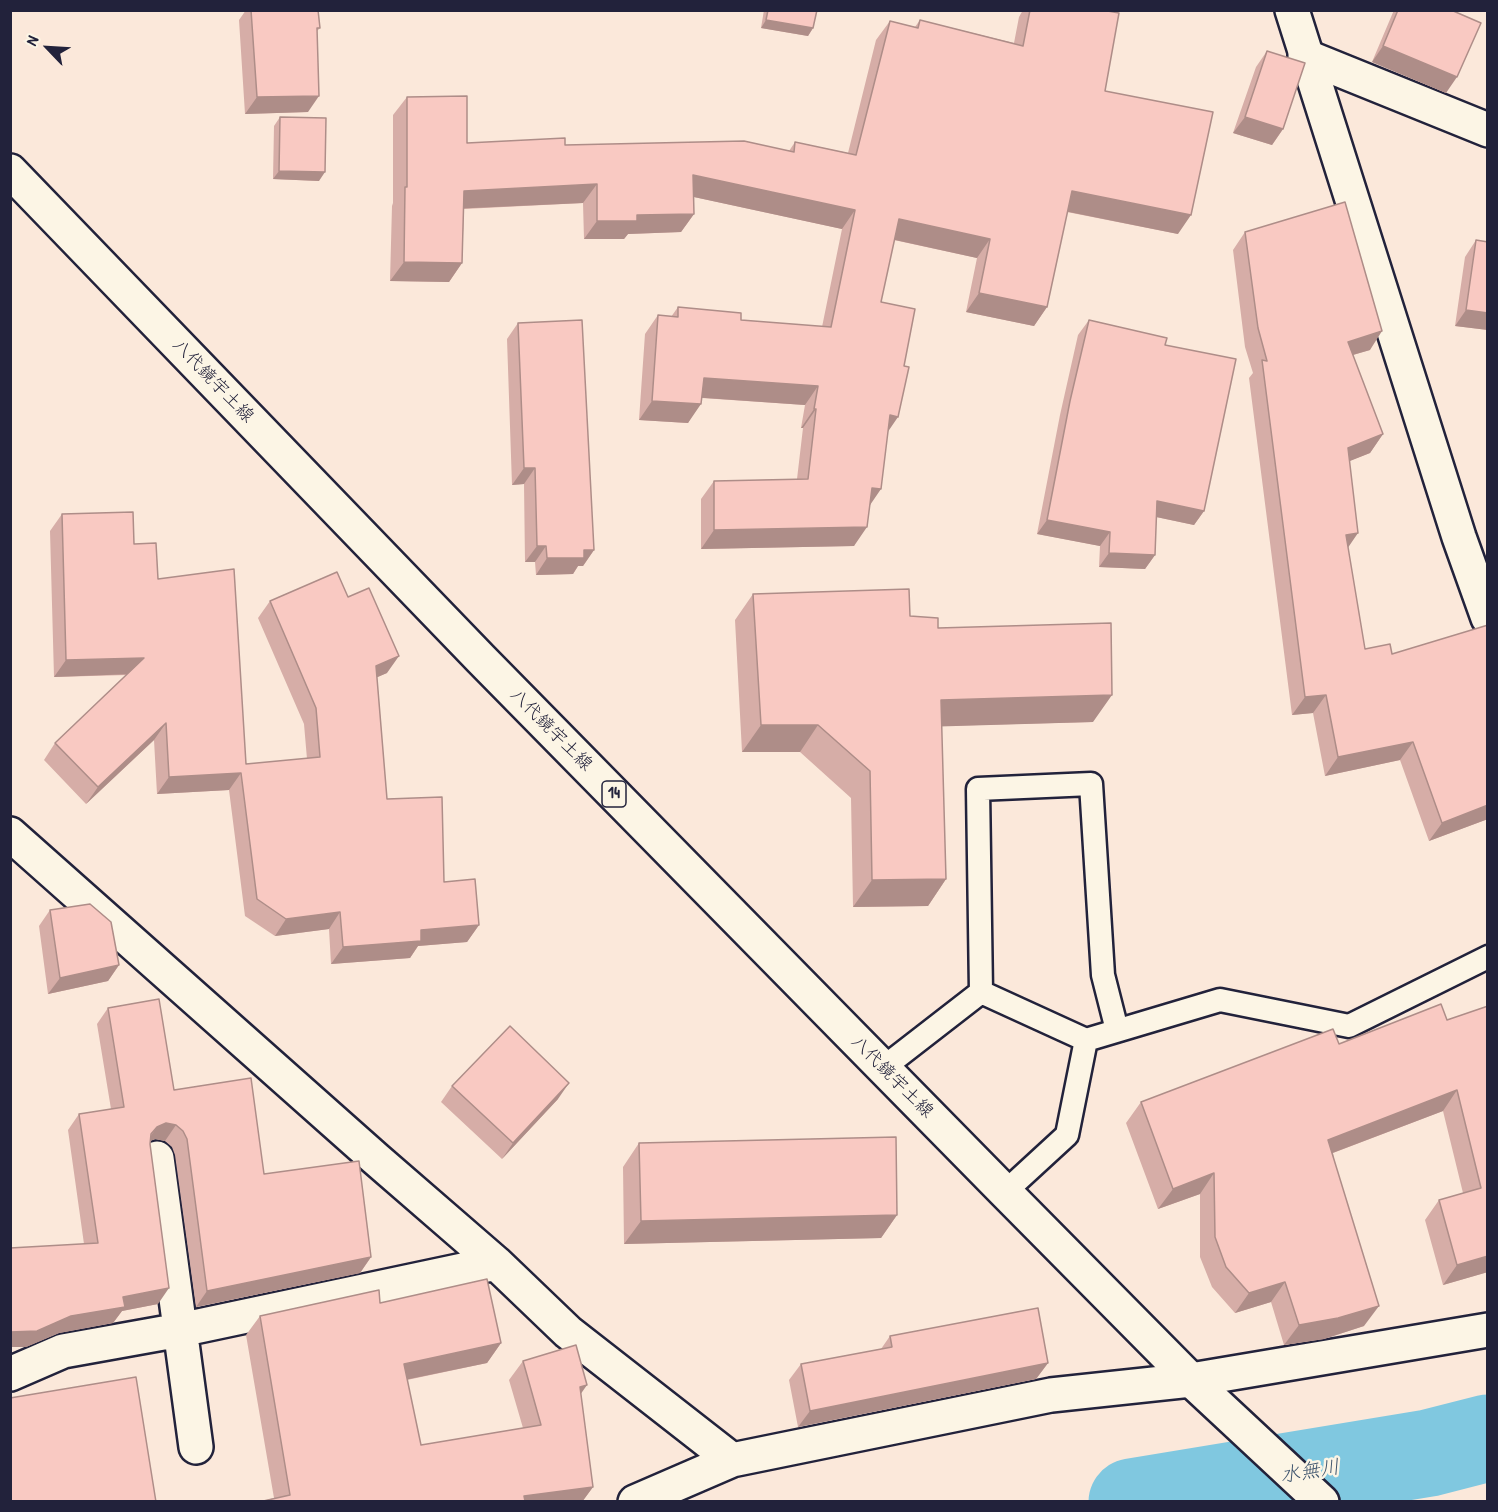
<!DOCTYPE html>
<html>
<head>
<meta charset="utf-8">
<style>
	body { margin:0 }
	#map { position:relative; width:1498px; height:1512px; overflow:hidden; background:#fbe8da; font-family:"Patrick Hand",sans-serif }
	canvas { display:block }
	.frame { position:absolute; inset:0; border:12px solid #22223b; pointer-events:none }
	.north { position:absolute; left:18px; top:18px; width:60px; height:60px; -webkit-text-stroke:4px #fcf5e5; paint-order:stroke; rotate:295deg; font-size:16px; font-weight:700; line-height:24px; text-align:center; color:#22223b }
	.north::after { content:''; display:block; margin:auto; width:21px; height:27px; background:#22223b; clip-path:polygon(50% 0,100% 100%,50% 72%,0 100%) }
</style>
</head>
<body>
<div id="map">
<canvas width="1498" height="1512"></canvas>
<div class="frame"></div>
<div class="north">N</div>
</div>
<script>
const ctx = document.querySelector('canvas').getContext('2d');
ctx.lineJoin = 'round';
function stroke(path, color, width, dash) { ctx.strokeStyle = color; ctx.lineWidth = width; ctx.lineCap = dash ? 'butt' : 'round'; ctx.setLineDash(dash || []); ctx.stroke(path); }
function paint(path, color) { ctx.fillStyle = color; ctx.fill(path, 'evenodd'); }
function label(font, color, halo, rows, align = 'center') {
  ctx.font = font + ' "Patrick Hand","Klee One",sans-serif'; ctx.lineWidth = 5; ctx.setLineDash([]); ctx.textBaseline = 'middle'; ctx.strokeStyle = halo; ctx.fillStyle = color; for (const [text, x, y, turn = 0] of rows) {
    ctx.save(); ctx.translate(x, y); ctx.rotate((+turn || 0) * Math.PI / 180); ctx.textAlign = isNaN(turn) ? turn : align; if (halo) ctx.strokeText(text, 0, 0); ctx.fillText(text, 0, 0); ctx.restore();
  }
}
stroke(new Path2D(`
	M 1132,1502 L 1429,1453 L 1488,1438`), '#80c8e0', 87);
const lane = new Path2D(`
	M 981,992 L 1086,1040 L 1220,1000 L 1349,1026 L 1488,957
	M 883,1068 L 981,992 L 978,789 L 1091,784 L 1103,975 L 1117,1030
	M 1005,1192 L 1067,1135 L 1086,1040`);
const street = new Path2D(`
	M 1305,56 L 1488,130
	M 10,834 L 376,1159 L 496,1263 L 568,1332 L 732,1460
	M 157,1158 L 196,1447
	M 10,1374 L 63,1351 L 180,1330 L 496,1263
	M 635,1502 L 732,1460 L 1051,1395 L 1191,1380 L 1488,1330`);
const secondary = new Path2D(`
	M 1292,10 L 1459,537 L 1488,618`);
const primary = new Path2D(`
	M 10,171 L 481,659 L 1005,1192 L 1191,1380 L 1322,1502`);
stroke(lane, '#22223b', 27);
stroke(street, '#22223b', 38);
stroke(secondary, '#22223b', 38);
stroke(primary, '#22223b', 38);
stroke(lane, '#fcf5e5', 22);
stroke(street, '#fcf5e5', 33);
stroke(secondary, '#fcf5e5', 33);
stroke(primary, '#fcf5e5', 33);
paint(new Path2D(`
	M 246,10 L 318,10 L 320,28 L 317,31 L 308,112 L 245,114 L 239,20 Z
	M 764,10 L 817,10 L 813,28 L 808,36 L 761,28 Z
	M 1023,10 L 1102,10 L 1105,91 L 1178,234 L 1067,212 L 1047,307 L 1034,326 L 966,312 L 977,258 L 894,240 L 881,302 L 888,432 L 870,505 L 854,546 L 701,549 L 701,499 L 714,481 L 797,479 L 803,428 L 801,428 L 805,405 L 702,398 L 688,423 L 639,420 L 645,334 L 658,315 L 671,317 L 678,307 L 741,320 L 822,327 L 842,229 L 694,197 L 694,214 L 681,232 L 628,234 L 624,239 L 584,239 L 583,203 L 464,209 L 462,263 L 449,282 L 390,281 L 392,206 L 393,203 L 393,115 L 407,97 L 467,143 L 789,151 L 795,142 L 848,153 L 876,40 L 890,21 L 915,27 L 920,20 L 1014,43 L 1019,17 Z
	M 1394,10 L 1451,10 L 1446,93 L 1372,62 Z
	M 1267,51 L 1283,129 L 1272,145 L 1233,133 L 1256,67 Z
	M 280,117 L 319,181 L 273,179 L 274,126 Z
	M 1245,232 L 1370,350 L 1353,355 L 1383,434 L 1370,453 L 1349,461 L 1348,548 L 1365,649 L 1392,654 L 1488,819 L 1429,841 L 1400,760 L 1325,776 L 1313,713 L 1292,715 L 1249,378 L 1253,373 L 1245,347 L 1233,250 Z
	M 1476,240 L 1488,242 L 1488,330 L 1455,326 L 1465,257 Z
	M 1089,320 L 1165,345 L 1204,511 L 1194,525 L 1156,517 L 1155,555 L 1145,569 L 1099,567 L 1100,546 L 1037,534 L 1060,415 L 1078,335 Z
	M 518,323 L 594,550 L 583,566 L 578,566 L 573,574 L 536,575 L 535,562 L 525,562 L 524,484 L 512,485 L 507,339 Z
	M 62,514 L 134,544 L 158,579 L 246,764 L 307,759 L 304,724 L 258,618 L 270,601 L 348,597 L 387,673 L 377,677 L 387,799 L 444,882 L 479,925 L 467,942 L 418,946 L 410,958 L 331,964 L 329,929 L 275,936 L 245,916 L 229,790 L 157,794 L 154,740 L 86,804 L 44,760 L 55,743 L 127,675 L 54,677 L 50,531 Z
	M 753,594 L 910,616 L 938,628 L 1093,722 L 941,726 L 946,879 L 928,906 L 853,907 L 851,798 L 800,752 L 742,752 L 735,620 Z
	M 50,910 L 119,965 L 108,981 L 48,994 L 39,926 Z
	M 1488,1006 L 1488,1272 L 1443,1285 L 1425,1220 L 1439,1200 L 1463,1193 L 1443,1111 L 1333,1153 L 1364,1326 L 1324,1339 L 1284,1345 L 1271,1302 L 1235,1313 L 1212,1287 L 1200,1257 L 1200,1194 L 1158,1209 L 1126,1123 L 1141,1102 L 1339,1044 L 1447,1020 Z
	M 108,1008 L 174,1090 L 264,1174 L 371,1257 L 360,1273 L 196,1307 L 175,1155 L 172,1147 L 165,1141 L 155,1139 L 150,1141 L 150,1144 L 158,1304 L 122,1311 L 113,1323 L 59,1333 L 26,1347 L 84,1244 L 68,1130 L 79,1114 L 111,1109 L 97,1024 Z
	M 452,1086 L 558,1099 L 502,1159 L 441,1102 Z
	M 639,1143 L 897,1215 L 881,1238 L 624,1244 L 623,1167 Z
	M 380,1303 L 501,1343 L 487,1363 L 407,1380 L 421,1445 L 523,1428 L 509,1380 L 523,1361 L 581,1395 L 593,1487 L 582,1502 L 259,1502 L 274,1498 L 246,1335 L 260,1316 Z
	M 890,1336 L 1048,1363 L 1036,1379 L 798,1427 L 789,1380 L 801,1364 L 881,1349 Z`), '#d6ada7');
paint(new Path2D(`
	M 766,20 L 813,28 L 808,36 L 761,28 Z
	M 1383,46 L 1457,77 L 1446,93 L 1372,62 Z
	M 319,96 L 308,112 L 245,114 L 257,97 Z
	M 1245,117 L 1283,129 L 1272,145 L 1233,133 Z
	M 279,171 L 325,172 L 319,181 L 273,179 Z
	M 693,175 L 855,210 L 842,229 L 680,194 Z
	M 597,184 L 583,203 L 451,209 L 464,191 Z
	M 1072,191 L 1191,215 L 1178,234 L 1059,210 Z
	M 694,214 L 681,232 L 628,234 L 624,239 L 584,239 L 597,221 L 637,215 Z
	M 899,219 L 990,239 L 977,258 L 886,238 Z
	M 404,262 L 462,263 L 449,282 L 390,281 Z
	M 979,293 L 1047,307 L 1034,326 L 966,312 Z
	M 1466,310 L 1488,313 L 1488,330 L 1455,326 Z
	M 1382,331 L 1370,350 L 1335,360 L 1348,342 Z
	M 704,378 L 818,386 L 805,405 L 691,397 Z
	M 652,401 L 701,404 L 688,423 L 639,420 Z
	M 814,409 L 816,409 L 803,428 L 801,428 Z
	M 890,415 L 898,417 L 885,436 Z
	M 1383,434 L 1370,453 L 1335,467 L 1348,448 Z
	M 524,468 L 535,468 L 524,484 L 512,485 Z
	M 872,488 L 881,489 L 868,508 Z
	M 1157,501 L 1204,511 L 1194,525 L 1147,515 Z
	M 1047,520 L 1110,532 L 1100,546 L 1037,534 Z
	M 867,527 L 854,546 L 701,549 L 714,530 Z
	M 1358,533 L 1345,552 L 1346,535 Z
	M 537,546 L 546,546 L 535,562 L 525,562 Z
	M 584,550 L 594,550 L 583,566 L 578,566 L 573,574 L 536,575 L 547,558 Z
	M 1109,553 L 1155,555 L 1145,569 L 1099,567 Z
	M 399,656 L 387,673 L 364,683 L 376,666 Z
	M 144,658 L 133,674 L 54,677 L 66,660 Z
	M 1112,695 L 1093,722 L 922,727 L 941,700 Z
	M 1326,695 L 1313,713 L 1292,715 L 1305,697 Z
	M 166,723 L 154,740 L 86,804 L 98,787 Z
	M 761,725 L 818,725 L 800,752 L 742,752 Z
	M 1413,742 L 1400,760 L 1325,776 L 1338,757 Z
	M 241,773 L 229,790 L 157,794 L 169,777 Z
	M 1488,805 L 1488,819 L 1429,841 L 1442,823 Z
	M 946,879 L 928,906 L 853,907 L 872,880 Z
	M 340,912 L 329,929 L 275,936 L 286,919 Z
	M 479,925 L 467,942 L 418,946 L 410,958 L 331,964 L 343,947 L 421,930 Z
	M 119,965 L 108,981 L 48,994 L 60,978 Z
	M 569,1083 L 558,1099 L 502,1159 L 513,1143 Z
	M 1457,1090 L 1443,1111 L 1314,1160 L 1328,1140 Z
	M 166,1123 L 176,1125 L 165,1141 L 155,1139 L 146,1143 L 157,1127 Z
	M 1214,1173 L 1200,1194 L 1158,1209 L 1173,1189 Z
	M 897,1215 L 881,1238 L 624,1244 L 641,1221 Z
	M 1488,1256 L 1488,1272 L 1443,1285 L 1457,1265 Z
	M 371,1257 L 360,1273 L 196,1307 L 207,1291 Z
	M 1285,1282 L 1271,1302 L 1235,1313 L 1249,1293 Z
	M 169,1288 L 158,1304 L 122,1311 L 113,1323 L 59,1333 L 26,1347 L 10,1347 L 10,1332 L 71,1316 L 123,1297 Z
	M 1379,1306 L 1364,1326 L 1324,1339 L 1284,1345 L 1299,1325 Z
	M 501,1343 L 487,1363 L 390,1383 L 404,1364 Z
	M 1048,1363 L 1036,1379 L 798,1427 L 810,1411 Z
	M 587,1385 L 573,1405 L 580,1387 Z
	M 593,1487 L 582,1502 L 521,1502 L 524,1496 Z`), '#ae8d88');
const building = new Path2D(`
	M 251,10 L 318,10 L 320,28 L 317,28 L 319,96 L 257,97 Z
	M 768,10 L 817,10 L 813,28 L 766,20 Z
	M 1030,10 L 1102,10 L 1119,13 L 1105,91 L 1213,112 L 1191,215 L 1072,191 L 1047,307 L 979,293 L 990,239 L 899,219 L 881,302 L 915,309 L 904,366 L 909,367 L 898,417 L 890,415 L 881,489 L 872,488 L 867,527 L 714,530 L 714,481 L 808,479 L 816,409 L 814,409 L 818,386 L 704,378 L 701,404 L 652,401 L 658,315 L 678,317 L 678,307 L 741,313 L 741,320 L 831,327 L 855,210 L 693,175 L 694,214 L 637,215 L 637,221 L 597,221 L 597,184 L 464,191 L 462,263 L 404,262 L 405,187 L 407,187 L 407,97 L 467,96 L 467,143 L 565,138 L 565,145 L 744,141 L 794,152 L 795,142 L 856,155 L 890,21 L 918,28 L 920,20 L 1023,46 Z
	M 1398,10 L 1451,10 L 1481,23 L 1457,77 L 1383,46 Z
	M 1267,51 L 1305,63 L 1283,129 L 1245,117 Z
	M 280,117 L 326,118 L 325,172 L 279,171 Z
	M 1345,202 L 1382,331 L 1348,342 L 1383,434 L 1348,448 L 1358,533 L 1346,535 L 1365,649 L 1390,644 L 1392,654 L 1488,625 L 1488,805 L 1442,823 L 1413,742 L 1338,757 L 1326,695 L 1305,697 L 1262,360 L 1267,361 L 1258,328 L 1245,232 Z
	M 1476,240 L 1488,242 L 1488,313 L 1466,310 Z
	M 582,320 L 594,550 L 584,550 L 584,558 L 547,558 L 546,546 L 537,546 L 535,468 L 524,468 L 518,323 Z
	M 1089,320 L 1167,338 L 1165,345 L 1236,359 L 1204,511 L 1157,501 L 1155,555 L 1109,553 L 1110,532 L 1047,520 L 1070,401 Z
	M 133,512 L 134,544 L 156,543 L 158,579 L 234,569 L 246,764 L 320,757 L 316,708 L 270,601 L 337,572 L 348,597 L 369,588 L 399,656 L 376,666 L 387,799 L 442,797 L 444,882 L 475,879 L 479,925 L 421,930 L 421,941 L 343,947 L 340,912 L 286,919 L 257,899 L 241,773 L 169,777 L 166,723 L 98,787 L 55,743 L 144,658 L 66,660 L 62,514 Z
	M 909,589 L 910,616 L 938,618 L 938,628 L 1111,623 L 1112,695 L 941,700 L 946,879 L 872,880 L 870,771 L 818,725 L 761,725 L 753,594 Z
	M 90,904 L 111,922 L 119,965 L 60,978 L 50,910 Z
	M 159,999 L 174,1090 L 251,1078 L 264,1174 L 359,1161 L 371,1257 L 207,1291 L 187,1139 L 183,1131 L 176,1125 L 166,1123 L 157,1127 L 151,1134 L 150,1144 L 169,1288 L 123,1297 L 125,1307 L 71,1316 L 37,1331 L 10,1332 L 10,1248 L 98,1243 L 79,1114 L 124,1107 L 108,1008 Z
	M 1441,1004 L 1447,1020 L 1488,1006 L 1488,1256 L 1457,1265 L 1439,1200 L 1481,1188 L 1457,1090 L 1328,1140 L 1379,1306 L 1338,1318 L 1299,1325 L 1285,1282 L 1249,1293 L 1226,1267 L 1215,1237 L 1214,1173 L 1173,1189 L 1141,1102 L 1333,1029 L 1339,1044 Z
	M 510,1026 L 569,1083 L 513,1143 L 452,1086 Z
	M 896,1137 L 897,1215 L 641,1221 L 639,1143 Z
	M 487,1279 L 501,1343 L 404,1364 L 421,1445 L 541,1425 L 523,1361 L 576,1345 L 587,1385 L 580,1387 L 593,1487 L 524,1496 L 525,1501 L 521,1502 L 259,1502 L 290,1495 L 260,1316 L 379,1290 L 380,1303 Z
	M 1038,1308 L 1048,1363 L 810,1411 L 801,1364 L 892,1347 L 890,1336 Z
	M 136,1377 L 156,1502 L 10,1502 L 10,1398 Z`);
paint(building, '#f9c9c2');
stroke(building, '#ae8d88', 1.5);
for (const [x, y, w] of [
	[614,794,24]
]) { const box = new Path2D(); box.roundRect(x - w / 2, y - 13, w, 26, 4.5); ctx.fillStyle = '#fcf5e5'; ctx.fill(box); stroke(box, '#22223b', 1.5); }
label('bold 16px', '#22223b', null, [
	["14",614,794]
]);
label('18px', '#22223b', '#fcf5e5', [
	["八代鏡宇土線",213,381,46],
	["八代鏡宇土線",551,730,45],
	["八代鏡宇土線",892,1077,45]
]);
label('italic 20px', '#3e546d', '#fcf5e5', [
	["水無川",1310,1472,-9]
]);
</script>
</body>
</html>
